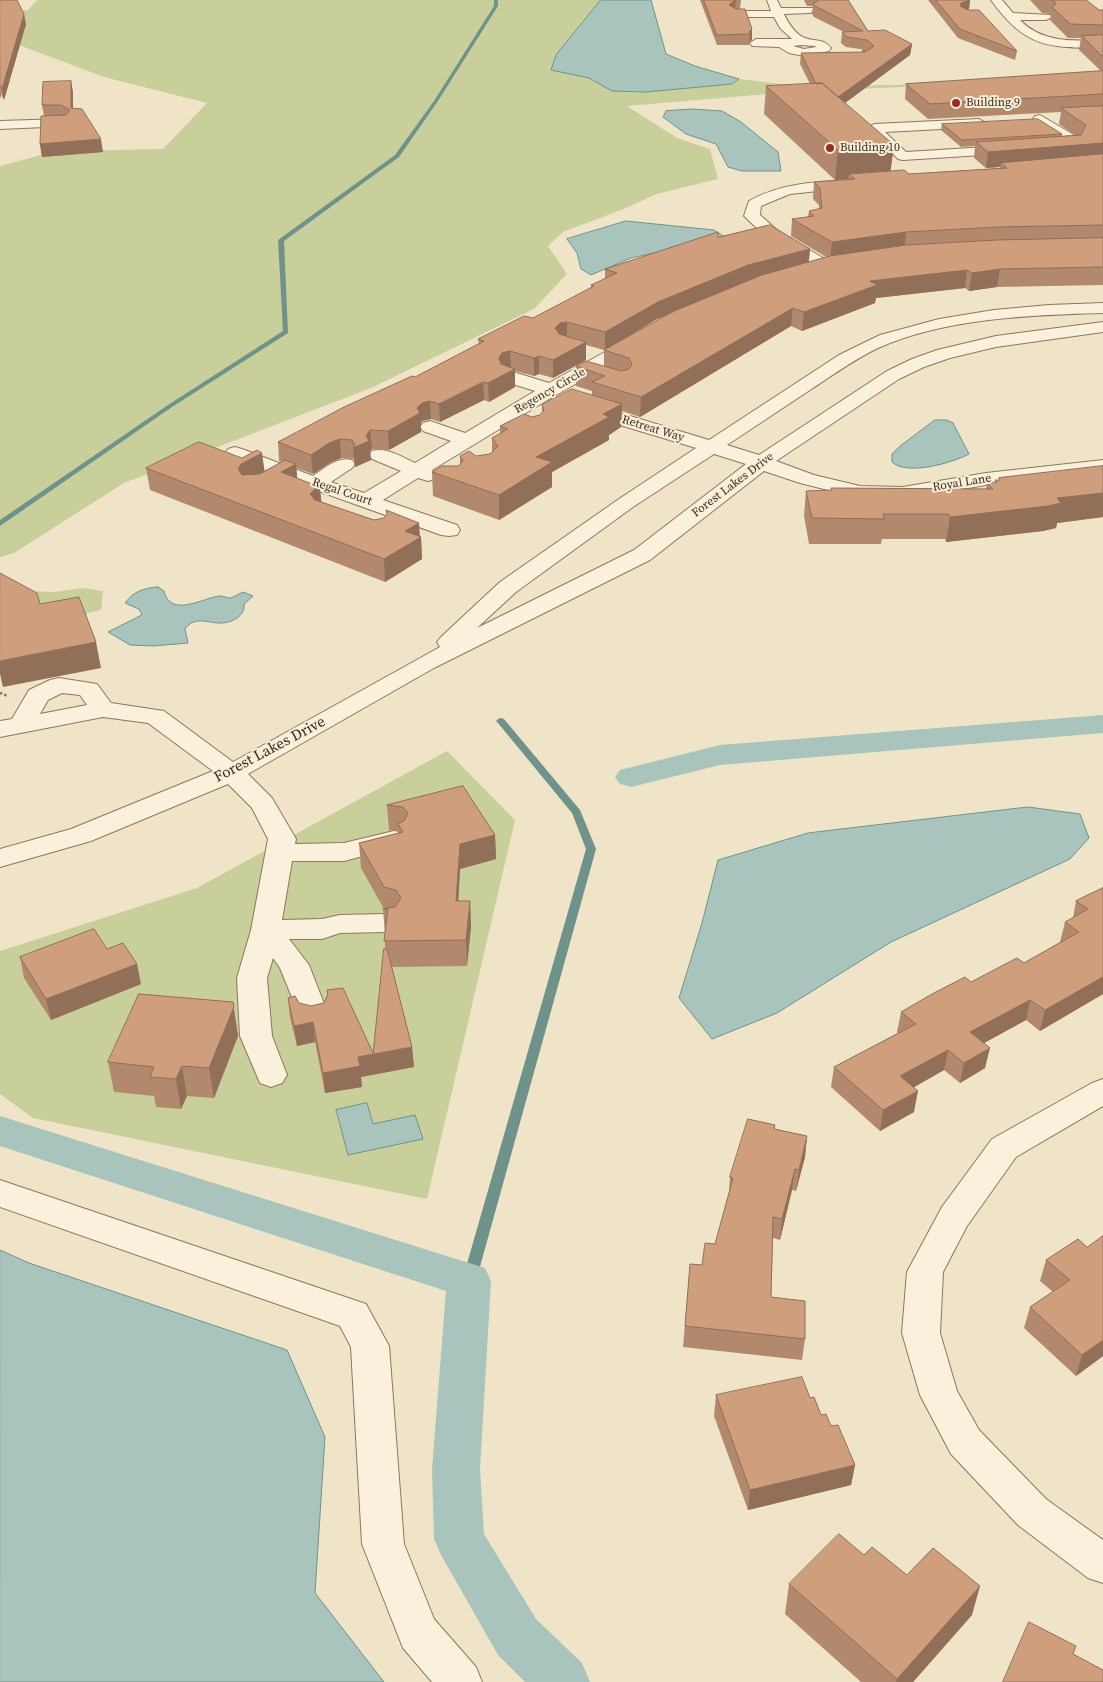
<!DOCTYPE html>
<html>
<head>
<meta charset="utf-8">
<style>
	body { margin:0 }
	canvas { display:block; background:#f0e4c8 }
</style>
</head>
<body>
<canvas width="1103" height="1682"></canvas>
<script>
const ctx = document.querySelector('canvas').getContext('2d');
ctx.lineJoin = 'round';
function paint(path, color) { ctx.fillStyle = color; ctx.fill(path, 'evenodd'); }
function stroke(path, color, width, dash) { ctx.strokeStyle = color; ctx.lineWidth = width; ctx.lineCap = dash ? 'butt' : 'round'; ctx.setLineDash(dash || []); ctx.stroke(path); }
function label(font, color, halo, rows, align = 'center') {
  ctx.font = font + ' "Source Serif 4",serif'; ctx.lineWidth = 4; ctx.setLineDash([]); ctx.textBaseline = 'middle'; ctx.strokeStyle = halo; ctx.fillStyle = color; for (const [text, x, y, turn = 0] of rows) {
    ctx.save(); ctx.translate(x, y); ctx.rotate((+turn || 0) * Math.PI / 180); ctx.textAlign = isNaN(turn) ? turn : align; if (halo) ctx.strokeText(text, 0, 0); ctx.fillText(text, 0, 0); ctx.restore();
  }
}
paint(new Path2D(`
	M 37,0 L 601,0 L 556,55 L 551,70 L 589,78 L 612,91 L 646,92 L 732,84 L 739,79 L 798,86 L 895,85 L 1103,74 L 1103,78 L 791,92 L 627,106 L 677,138 L 710,149 L 718,179 L 657,194 L 621,210 L 563,232 L 548,246 L 567,274 L 534,309 L 371,388 L 124,483 L 14,553 L 0,557 L 0,166 L 56,151 L 163,149 L 207,103 L 104,77 L 0,38 L 0,12 L 28,10 Z
	M 83,588 L 103,591 L 101,610 L 57,620 L 17,603 L 26,591 L 54,592 Z
	M 447,751 L 515,820 L 427,1199 L 33,1118 L 0,1094 L 0,951 L 197,888 Z`), '#c9cf9b');
const water = new Path2D(`
	M 601,0 L 651,0 L 666,54 L 695,66 L 739,79 L 732,84 L 646,92 L 612,91 L 589,78 L 551,70 L 556,55 Z
	M 692,109 L 722,111 L 741,122 L 778,152 L 781,171 L 742,171 L 728,167 L 716,144 L 686,134 L 663,117 L 666,111 Z
	M 626,221 L 714,230 L 725,237 L 631,258 L 591,275 L 581,269 L 577,253 L 567,239 Z
	M 935,420 L 947,420 L 953,423 L 969,454 C 952,463 907,476 892,462 L 892,454 L 899,447 Z
	M 158,587 L 164,591 C 170,619 205,597 220,596 C 223,596 228,598 231,598 L 243,592 L 253,596 L 244,604 C 246,616 230,624 219,623 C 212,623 205,620 198,621 C 192,622 189,624 185,629 L 188,643 L 153,646 L 130,645 L 108,632 L 142,615 L 139,609 L 125,603 C 134,591 144,588 158,587 Z
	M 1028,807 L 1080,814 L 1089,838 L 1070,859 L 891,942 L 777,1013 L 712,1039 L 679,998 L 702,923 L 718,860 L 808,833 Z
	M 367,1103 L 373,1124 L 415,1115 L 423,1139 L 348,1155 L 336,1110 Z
	M 0,1250 L 29,1263 L 287,1350 L 325,1437 L 315,1593 L 384,1682 L 0,1682 Z`);
paint(water, '#a9c4bc');
stroke(water, '#6f938a', 1);
paint(new Path2D(`
	M 494,0 L 498,0 L 498,6 L 438,101 L 399,157 L 284,241 L 288,333 L 172,407 L 0,526 L 0,520 L 168,405 L 283,331 L 278,240 L 395,155 L 434,101 L 494,6 Z
	M 501,718 L 504,719 L 580,810 L 596,849 L 476,1281 L 474,1285 L 469,1286 L 464,1285 L 462,1281 L 586,849 L 572,813 L 498,723 L 496,721 L 498,719 Z`), '#6f938a');
paint(new Path2D(`
	M 1103,715 L 1103,733 L 720,765 L 631,787 L 620,784 L 615,777 L 620,770 L 720,745 Z
	M 0,1116 L 485,1268 L 491,1281 L 480,1469 L 484,1534 L 536,1619 L 582,1663 L 590,1682 L 525,1682 L 498,1655 L 441,1555 L 434,1539 L 432,1469 L 446,1291 L 0,1146 Z`), '#a9c4bc');
const minor = new Path2D(`
	M 767,0 L 777,0 L 781,8 L 814,8 L 816,10 L 810,13 L 784,14 C 788,23 796,35 805,38 C 816,42 823,38 831,48 L 829,51 L 804,56 L 789,53 L 779,47 L 752,46 L 750,43 L 756,39 L 792,39 L 780,28 L 774,17 L 736,17 L 730,14 L 736,11 L 771,11 ZM 801,45 L 815,46 L 816,47 L 804,49 L 793,46 Z
	M 991,0 L 1002,0 L 1013,13 L 1050,15 L 1052,17 L 1046,20 L 1020,20 C 1042,43 1073,41 1103,40 L 1103,48 C 1047,48 1025,47 991,0 Z
	M 1040,115 L 1079,138 L 1081,141 L 1078,149 L 903,160 L 898,159 L 867,128 L 874,124 L 979,119 L 986,123 L 979,127 L 885,132 L 906,152 L 1067,142 L 1035,122 L 1033,119 L 1035,116 Z
	M 63,119 L 70,123 L 68,126 L 0,129 L 0,121 Z
	M 851,180 L 856,181 L 858,184 L 856,187 L 790,194 L 761,206 L 760,215 L 778,231 L 833,264 L 835,267 L 833,270 L 821,270 L 766,237 L 744,216 L 749,201 C 781,183 815,182 851,180 Z
	M 1103,303 L 1103,313 C 1031,315 945,318 878,348 C 855,359 834,374 813,388 C 784,407 756,426 727,445 L 759,455 L 887,371 L 912,359 L 937,350 L 996,336 L 1103,322 L 1103,332 L 996,347 L 950,358 L 924,367 L 899,379 L 776,461 L 814,475 L 860,486 L 903,487 L 986,473 L 1103,460 L 1103,472 L 986,485 L 903,499 L 860,498 L 800,483 L 764,471 L 650,560 L 434,668 L 248,774 L 272,798 L 296,839 L 295,844 L 344,843 L 394,831 L 404,833 L 408,839 L 404,845 L 344,861 L 292,861 L 282,920 L 322,919 L 340,915 L 386,914 L 396,916 L 401,923 L 396,930 L 386,932 L 340,933 L 322,939 L 289,939 L 309,965 L 328,1014 L 324,1022 L 313,1025 L 302,1022 L 280,968 L 273,958 L 267,978 L 272,1036 L 287,1075 L 282,1083 L 271,1087 L 260,1083 L 240,1036 L 237,978 L 251,930 L 268,839 L 252,808 L 228,784 L 91,841 L 0,867 L 0,849 L 71,829 L 213,771 L 148,723 L 103,717 L 0,737 L 0,721 L 12,719 L 29,690 L 50,680 L 59,678 L 97,684 L 111,703 L 164,711 L 233,762 L 440,647 L 437,642 L 441,637 L 500,582 L 619,499 L 696,448 L 580,413 L 577,409 L 580,405 L 587,403 L 594,405 L 709,440 L 839,355 L 880,335 L 939,319 L 994,310 L 1049,305 ZM 714,454 L 746,464 L 634,550 L 477,628 L 516,592 L 633,507 ZM 62,693 L 80,695 L 87,705 L 40,714 L 48,700 Z
	M 636,337 L 642,338 L 645,342 L 642,346 L 549,399 L 432,470 L 438,475 L 435,479 L 428,481 L 418,478 L 383,500 L 457,525 L 460,530 L 457,535 L 449,536 L 441,535 C 370,509 298,485 228,457 L 225,453 L 228,449 L 235,447 L 242,449 L 313,476 C 325,468 337,456 352,460 L 355,464 L 352,468 L 331,482 L 364,493 L 401,471 L 372,459 L 369,455 L 372,451 C 386,447 402,457 415,463 L 451,441 L 423,431 L 420,427 L 423,423 L 430,421 L 465,433 L 535,391 L 503,381 L 501,377 L 503,373 L 510,371 L 549,383 L 630,338 Z
	M 1103,1079 L 1103,1106 L 1016,1157 L 967,1226 L 943,1272 L 940,1333 L 957,1391 L 979,1430 L 1046,1499 L 1103,1540 L 1103,1583 L 1088,1578 L 1018,1525 L 951,1454 L 920,1395 L 902,1333 L 907,1272 L 942,1207 L 992,1139 L 1092,1083 Z
	M 0,1180 L 366,1304 L 389,1346 L 404,1544 L 434,1619 L 476,1667 L 482,1682 L 432,1682 L 403,1648 L 362,1544 L 351,1347 L 340,1326 L 0,1207 Z`);
stroke(minor, '#8d765c', 2);
stroke(new Path2D(`
	M 0,693 L 8,696`), '#8d765c', 2.5, [2.5, 2]);
paint(minor, '#faf1dc');
paint(new Path2D(`
	M 0,0 L 26,24 L 4,100 L 1,94 L 1,96 L 0,99 Z
	M 700,0 L 741,0 L 740,9 L 752,29 L 752,40 L 749,42 L 749,45 L 717,45 Z
	M 804,0 L 848,0 L 868,31 L 912,44 L 910,55 L 845,103 L 891,171 L 909,174 L 1000,168 L 1000,167 L 986,168 L 974,158 L 975,146 L 961,147 L 941,130 L 942,124 L 1062,134 L 1062,136 L 1075,135 L 1059,124 L 1061,112 L 928,119 L 905,99 L 906,84 L 1101,71 L 1079,50 L 1081,38 L 1068,38 L 1050,20 L 1051,14 L 1042,13 L 1030,0 L 1086,0 L 1099,10 L 1103,10 L 1103,285 L 997,287 L 969,291 L 965,288 L 876,298 L 875,303 L 802,331 L 791,326 L 640,417 L 622,411 L 621,427 L 609,435 L 609,440 L 552,472 L 552,487 L 499,520 L 433,496 L 432,472 L 458,466 L 460,464 L 460,456 L 476,456 L 490,454 L 492,452 L 492,438 L 500,434 L 500,426 L 540,415 L 542,414 L 542,405 L 592,395 L 592,391 L 576,386 L 576,366 L 604,366 L 604,350 L 586,345 L 586,360 L 553,378 L 539,374 L 534,376 L 515,371 L 515,387 L 489,402 L 484,400 L 440,422 L 431,419 L 422,421 L 421,423 L 421,432 L 389,450 L 372,449 L 370,451 L 371,460 L 355,467 L 354,460 L 354,459 L 341,458 L 331,462 L 313,474 L 296,468 L 297,478 L 322,502 L 374,520 L 384,518 L 387,514 L 386,510 L 421,537 L 422,559 L 385,582 L 150,490 L 146,468 L 264,471 L 282,462 L 279,461 L 278,442 L 415,377 L 479,344 L 478,339 L 533,318 L 591,288 L 591,285 L 605,279 L 605,269 L 718,237 L 810,249 L 809,262 L 826,257 L 791,236 L 792,219 L 808,217 L 809,211 L 819,209 L 819,205 L 813,199 L 814,182 L 848,180 L 848,179 L 835,180 L 764,114 L 766,86 L 810,84 L 800,64 L 801,53 L 862,52 L 862,50 L 866,50 L 846,47 L 841,43 L 842,32 L 844,32 L 814,17 L 812,14 L 813,6 L 807,6 ZM 663,317 L 615,344 L 657,319 Z
	M 928,0 L 970,0 L 969,9 L 968,10 L 1017,51 L 1015,60 L 958,38 Z
	M 71,81 L 73,93 L 73,108 L 103,152 L 42,157 L 40,144 L 44,116 L 42,105 Z
	M 1103,466 L 1103,517 L 1057,523 L 1056,528 L 1043,531 L 946,542 L 945,539 L 882,539 L 881,544 L 809,544 L 804,516 L 806,491 L 831,490 L 831,488 L 986,489 L 987,483 L 995,482 L 995,480 L 999,480 L 999,478 Z
	M 463,786 L 495,835 L 496,859 L 460,869 L 458,901 L 470,901 L 471,926 L 467,966 L 392,967 L 412,1047 L 414,1067 L 361,1077 L 362,1087 L 325,1093 L 315,1042 L 297,1046 L 290,1018 L 288,998 L 299,1003 L 311,1006 L 324,1003 L 327,995 L 327,990 L 373,1053 L 385,949 L 385,934 L 383,909 L 384,909 L 361,868 L 359,843 L 398,833 L 398,831 L 389,830 L 387,805 Z
	M 1103,888 L 1103,994 L 1040,1031 L 1026,1020 L 984,1043 L 985,1068 L 960,1083 L 944,1070 L 913,1088 L 914,1112 L 880,1131 L 831,1087 L 834,1067 L 898,1033 L 897,1032 L 901,1012 L 971,982 L 1024,963 L 1060,942 L 1065,922 L 1073,918 L 1076,901 Z
	M 107,949 L 141,984 L 51,1020 L 24,978 L 20,957 Z
	M 238,1032 L 238,1036 L 214,1098 L 187,1096 L 181,1109 L 156,1107 L 154,1096 L 114,1092 L 108,1062 Z
	M 775,1125 L 775,1129 L 807,1136 L 805,1157 L 796,1191 L 792,1190 L 780,1240 L 773,1238 L 771,1297 L 805,1339 L 802,1360 L 683,1347 L 690,1264 L 702,1265 L 715,1244 L 729,1194 L 730,1177 Z
	M 1078,1239 L 1103,1356 L 1076,1376 L 1024,1328 L 1030,1307 L 1053,1292 L 1040,1281 L 1046,1260 Z
	M 716,1395 L 810,1398 L 821,1415 L 831,1426 L 855,1465 L 851,1485 L 748,1510 L 714,1416 Z
	M 864,1555 L 907,1575 L 972,1615 L 913,1682 L 861,1682 L 785,1614 L 789,1584 Z`), '#b2896c');
paint(new Path2D(`
	M 735,0 L 736,0 L 735,9 L 729,5 Z
	M 970,0 L 969,9 L 960,12 L 961,3 Z
	M 24,14 L 26,24 L 4,100 L 2,89 Z
	M 752,29 L 752,40 L 749,42 L 750,34 L 749,32 Z
	M 912,44 L 910,55 L 834,111 L 835,99 Z
	M 71,81 L 73,93 L 73,121 L 71,108 Z
	M 101,139 L 103,152 L 42,157 L 40,144 Z
	M 1103,143 L 1103,159 L 1001,163 L 1000,167 L 986,168 L 988,152 Z
	M 894,145 L 890,176 L 849,174 L 848,179 L 835,180 L 838,150 Z
	M 906,232 L 904,249 L 830,260 L 832,242 Z
	M 810,249 L 808,265 L 747,281 L 657,319 L 605,350 L 605,332 L 658,302 L 748,265 Z
	M 1000,269 L 997,287 L 969,291 L 972,273 Z
	M 967,270 L 965,288 L 876,298 L 875,303 L 802,331 L 804,312 L 870,281 Z
	M 793,308 L 791,326 L 640,417 L 641,397 Z
	M 567,322 L 567,339 L 560,340 L 555,328 L 560,323 Z
	M 586,342 L 586,360 L 553,378 L 553,360 Z
	M 510,351 L 511,369 L 499,376 L 499,358 L 502,353 Z
	M 539,356 L 539,374 L 534,376 L 534,358 Z
	M 515,369 L 515,387 L 489,402 L 488,383 Z
	M 483,382 L 484,400 L 440,422 L 439,404 Z
	M 430,401 L 431,419 L 422,421 L 421,423 L 421,432 L 389,450 L 388,431 L 417,408 L 422,403 Z
	M 622,404 L 621,427 L 609,435 L 609,440 L 552,472 L 552,487 L 499,520 L 499,495 L 536,457 L 603,414 Z
	M 370,430 L 372,449 L 370,451 L 371,460 L 355,467 L 353,448 L 366,436 Z
	M 340,439 L 341,458 L 331,462 L 313,474 L 311,455 L 329,443 Z
	M 262,453 L 265,474 L 244,486 L 238,469 L 241,464 Z
	M 296,464 L 298,486 L 281,472 Z
	M 320,487 L 322,509 L 310,494 L 315,489 Z
	M 1103,493 L 1103,517 L 1057,523 L 1056,528 L 1043,531 L 946,542 L 950,517 L 1057,498 Z
	M 419,523 L 420,537 L 421,537 L 422,559 L 385,582 L 384,559 L 405,531 Z
	M 96,642 L 101,668 L 3,687 L 0,674 L 0,661 Z
	M 495,835 L 496,859 L 460,869 L 457,926 L 456,901 L 460,844 Z
	M 470,901 L 471,926 L 467,966 L 466,940 Z
	M 137,964 L 141,984 L 51,1020 L 46,999 Z
	M 1103,977 L 1103,994 L 1040,1031 L 1045,1010 Z
	M 1030,1000 L 1026,1020 L 966,1053 L 970,1032 Z
	M 233,1002 L 238,1036 L 214,1098 L 209,1068 Z
	M 313,1022 L 315,1042 L 297,1046 L 294,1026 Z
	M 412,1047 L 414,1067 L 361,1077 L 362,1087 L 325,1093 L 323,1073 L 358,1057 Z
	M 990,1048 L 985,1068 L 960,1083 L 964,1063 Z
	M 948,1050 L 944,1070 L 896,1097 L 900,1076 Z
	M 182,1066 L 187,1096 L 181,1109 L 176,1079 Z
	M 918,1091 L 914,1112 L 880,1131 L 883,1110 Z
	M 807,1136 L 805,1157 L 796,1191 L 799,1170 Z
	M 795,1169 L 792,1190 L 780,1240 L 782,1219 Z
	M 1103,1340 L 1103,1356 L 1076,1376 L 1082,1355 Z
	M 855,1465 L 851,1485 L 748,1510 L 750,1490 Z
	M 980,1586 L 972,1615 L 913,1682 L 896,1682 L 897,1679 Z`), '#916f58');
const building = new Path2D(`
	M 0,0 L 17,0 L 24,14 L 2,89 L 0,85 Z
	M 704,0 L 735,0 L 729,5 L 736,9 L 745,9 L 752,29 L 749,32 L 750,34 L 717,35 Z
	M 818,0 L 848,0 L 868,31 L 885,30 L 912,44 L 838,97 L 822,83 L 816,84 L 801,53 L 865,52 L 862,50 L 867,51 L 874,46 L 867,40 L 847,37 L 842,32 L 863,31 L 815,6 L 813,4 L 818,1 Z
	M 936,0 L 970,0 L 961,3 L 960,6 L 968,10 L 979,10 L 1017,51 L 960,29 Z
	M 1051,0 L 1086,0 L 1099,10 L 1103,10 L 1103,25 L 1070,24 L 1052,7 L 1056,4 L 1053,0 Z
	M 1103,35 L 1103,57 L 1082,36 Z
	M 1103,71 L 1103,94 L 930,104 L 906,84 Z
	M 71,81 L 71,108 L 82,109 L 101,139 L 40,144 L 41,116 L 66,115 L 70,110 L 61,105 L 42,105 L 43,82 Z
	M 822,83 L 894,145 L 838,150 L 766,86 Z
	M 1103,106 L 1103,143 L 988,152 L 976,142 L 1081,135 L 1086,125 L 1061,108 Z
	M 1038,119 L 1062,134 L 962,140 L 942,124 Z
	M 1103,154 L 1103,225 L 997,227 L 906,232 L 832,242 L 792,219 L 814,216 L 809,211 L 822,208 L 820,188 L 814,182 L 855,179 L 849,174 L 904,170 L 909,174 L 1007,168 L 1001,163 Z
	M 770,225 L 810,249 L 748,265 L 658,302 L 605,332 L 567,322 L 560,323 L 555,328 L 559,334 L 586,342 L 553,360 L 539,356 L 534,358 L 510,351 L 502,353 L 499,358 L 501,364 L 515,369 L 488,383 L 483,382 L 439,404 L 430,401 L 422,403 L 417,408 L 420,413 L 388,431 L 370,430 L 366,436 L 369,441 L 353,448 L 355,445 L 352,440 L 340,439 L 329,443 L 311,455 L 278,442 L 344,407 L 412,376 L 415,377 L 484,341 L 478,339 L 524,316 L 533,318 L 594,286 L 591,285 L 617,273 L 605,269 L 718,232 L 718,237 Z
	M 1103,238 L 1103,267 L 1000,269 L 972,273 L 967,270 L 870,281 L 877,285 L 804,312 L 793,308 L 641,397 L 592,382 L 605,376 L 576,366 L 586,361 L 621,371 L 629,369 L 632,364 L 629,358 L 604,350 L 672,312 L 762,275 L 830,256 L 906,245 L 997,240 Z
	M 572,389 L 622,404 L 603,414 L 609,417 L 536,457 L 552,462 L 499,495 L 432,472 L 442,466 L 458,466 L 463,461 L 460,456 L 469,451 L 476,456 L 490,454 L 498,446 L 492,438 L 508,429 L 500,426 L 524,414 L 532,417 L 540,415 L 544,410 L 542,405 Z
	M 199,442 L 242,458 L 257,450 L 262,453 L 241,464 L 238,469 L 242,475 L 260,474 L 285,460 L 296,464 L 281,472 L 320,487 L 315,489 L 310,494 L 315,500 L 374,520 L 384,518 L 387,514 L 386,510 L 419,523 L 405,531 L 421,537 L 384,559 L 146,468 Z
	M 1103,466 L 1103,493 L 1057,498 L 1061,503 L 1048,506 L 950,517 L 949,514 L 883,514 L 884,519 L 812,518 L 806,491 L 832,490 L 831,488 L 993,489 L 987,483 L 997,482 L 995,480 L 1000,480 L 999,478 Z
	M 0,573 L 37,593 L 40,604 L 79,597 L 96,642 L 0,661 Z
	M 463,786 L 495,835 L 460,844 L 456,901 L 470,901 L 466,940 L 384,941 L 388,908 L 383,909 L 395,907 L 401,898 L 396,890 L 384,887 L 359,843 L 403,832 L 398,824 L 404,821 L 408,813 L 403,807 L 387,805 Z
	M 1103,888 L 1103,977 L 1045,1010 L 1030,1000 L 970,1032 L 990,1048 L 964,1063 L 948,1050 L 900,1076 L 918,1091 L 883,1110 L 834,1067 L 916,1024 L 901,1012 L 932,994 L 965,977 L 971,982 L 1017,958 L 1024,963 L 1079,932 L 1065,922 L 1088,909 L 1076,901 Z
	M 94,929 L 107,949 L 123,943 L 137,964 L 46,999 L 20,957 Z
	M 384,949 L 387,949 L 412,1047 L 358,1057 L 360,1066 L 323,1073 L 313,1022 L 294,1026 L 288,998 L 295,996 L 299,1003 L 311,1006 L 324,1003 L 328,995 L 327,990 L 343,988 L 373,1053 Z
	M 139,994 L 233,1002 L 234,1007 L 209,1068 L 182,1066 L 176,1079 L 150,1077 L 154,1067 L 108,1062 Z
	M 748,1119 L 775,1125 L 774,1129 L 807,1136 L 799,1170 L 795,1169 L 782,1219 L 773,1217 L 771,1297 L 805,1301 L 805,1339 L 685,1326 L 690,1264 L 702,1265 L 705,1243 L 715,1244 L 733,1178 L 730,1177 Z
	M 1103,1236 L 1103,1340 L 1082,1355 L 1030,1307 L 1070,1280 L 1046,1260 L 1078,1239 L 1087,1247 Z
	M 802,1377 L 810,1398 L 814,1397 L 821,1415 L 826,1414 L 831,1426 L 838,1425 L 855,1465 L 750,1490 L 716,1395 Z
	M 839,1534 L 864,1555 L 872,1547 L 907,1575 L 933,1548 L 980,1586 L 897,1679 L 789,1584 Z
	M 1029,1622 L 1076,1646 L 1073,1654 L 1103,1670 L 1103,1682 L 1003,1682 Z`);
paint(building, '#cf9f7d');
stroke(building, '#916f58', 1);
for (const [x, y, r, color] of [
	[956,103,5,"#9e2a2b"],
	[830,148,5,"#9e2a2b"]
]) { const dot = new Path2D(); dot.arc(x, y, r, 0, 2 * Math.PI); ctx.fillStyle = color; ctx.fill(dot); stroke(dot, '#f7eed8', 2); }
label('12px', '#3d2e20', '#f7eed8', [
	["Building 9",966,103],
	["Building 10",840,148]
], 'left');
label('12px', '#3d2e20', '#f7eed8', [
	["Regency Circle",550,391,-30],
	["Retreat Way",653,429,17],
	["Royal Lane",962,483,-9],
	["Forest Lakes Drive",733,485,-37],
	["Regal Court",342,492,19]
]);
label('15px', '#3d2e20', '#f7eed8', [
	["Forest Lakes Drive",270,750,-28]
]);
</script>
</body>
</html>
